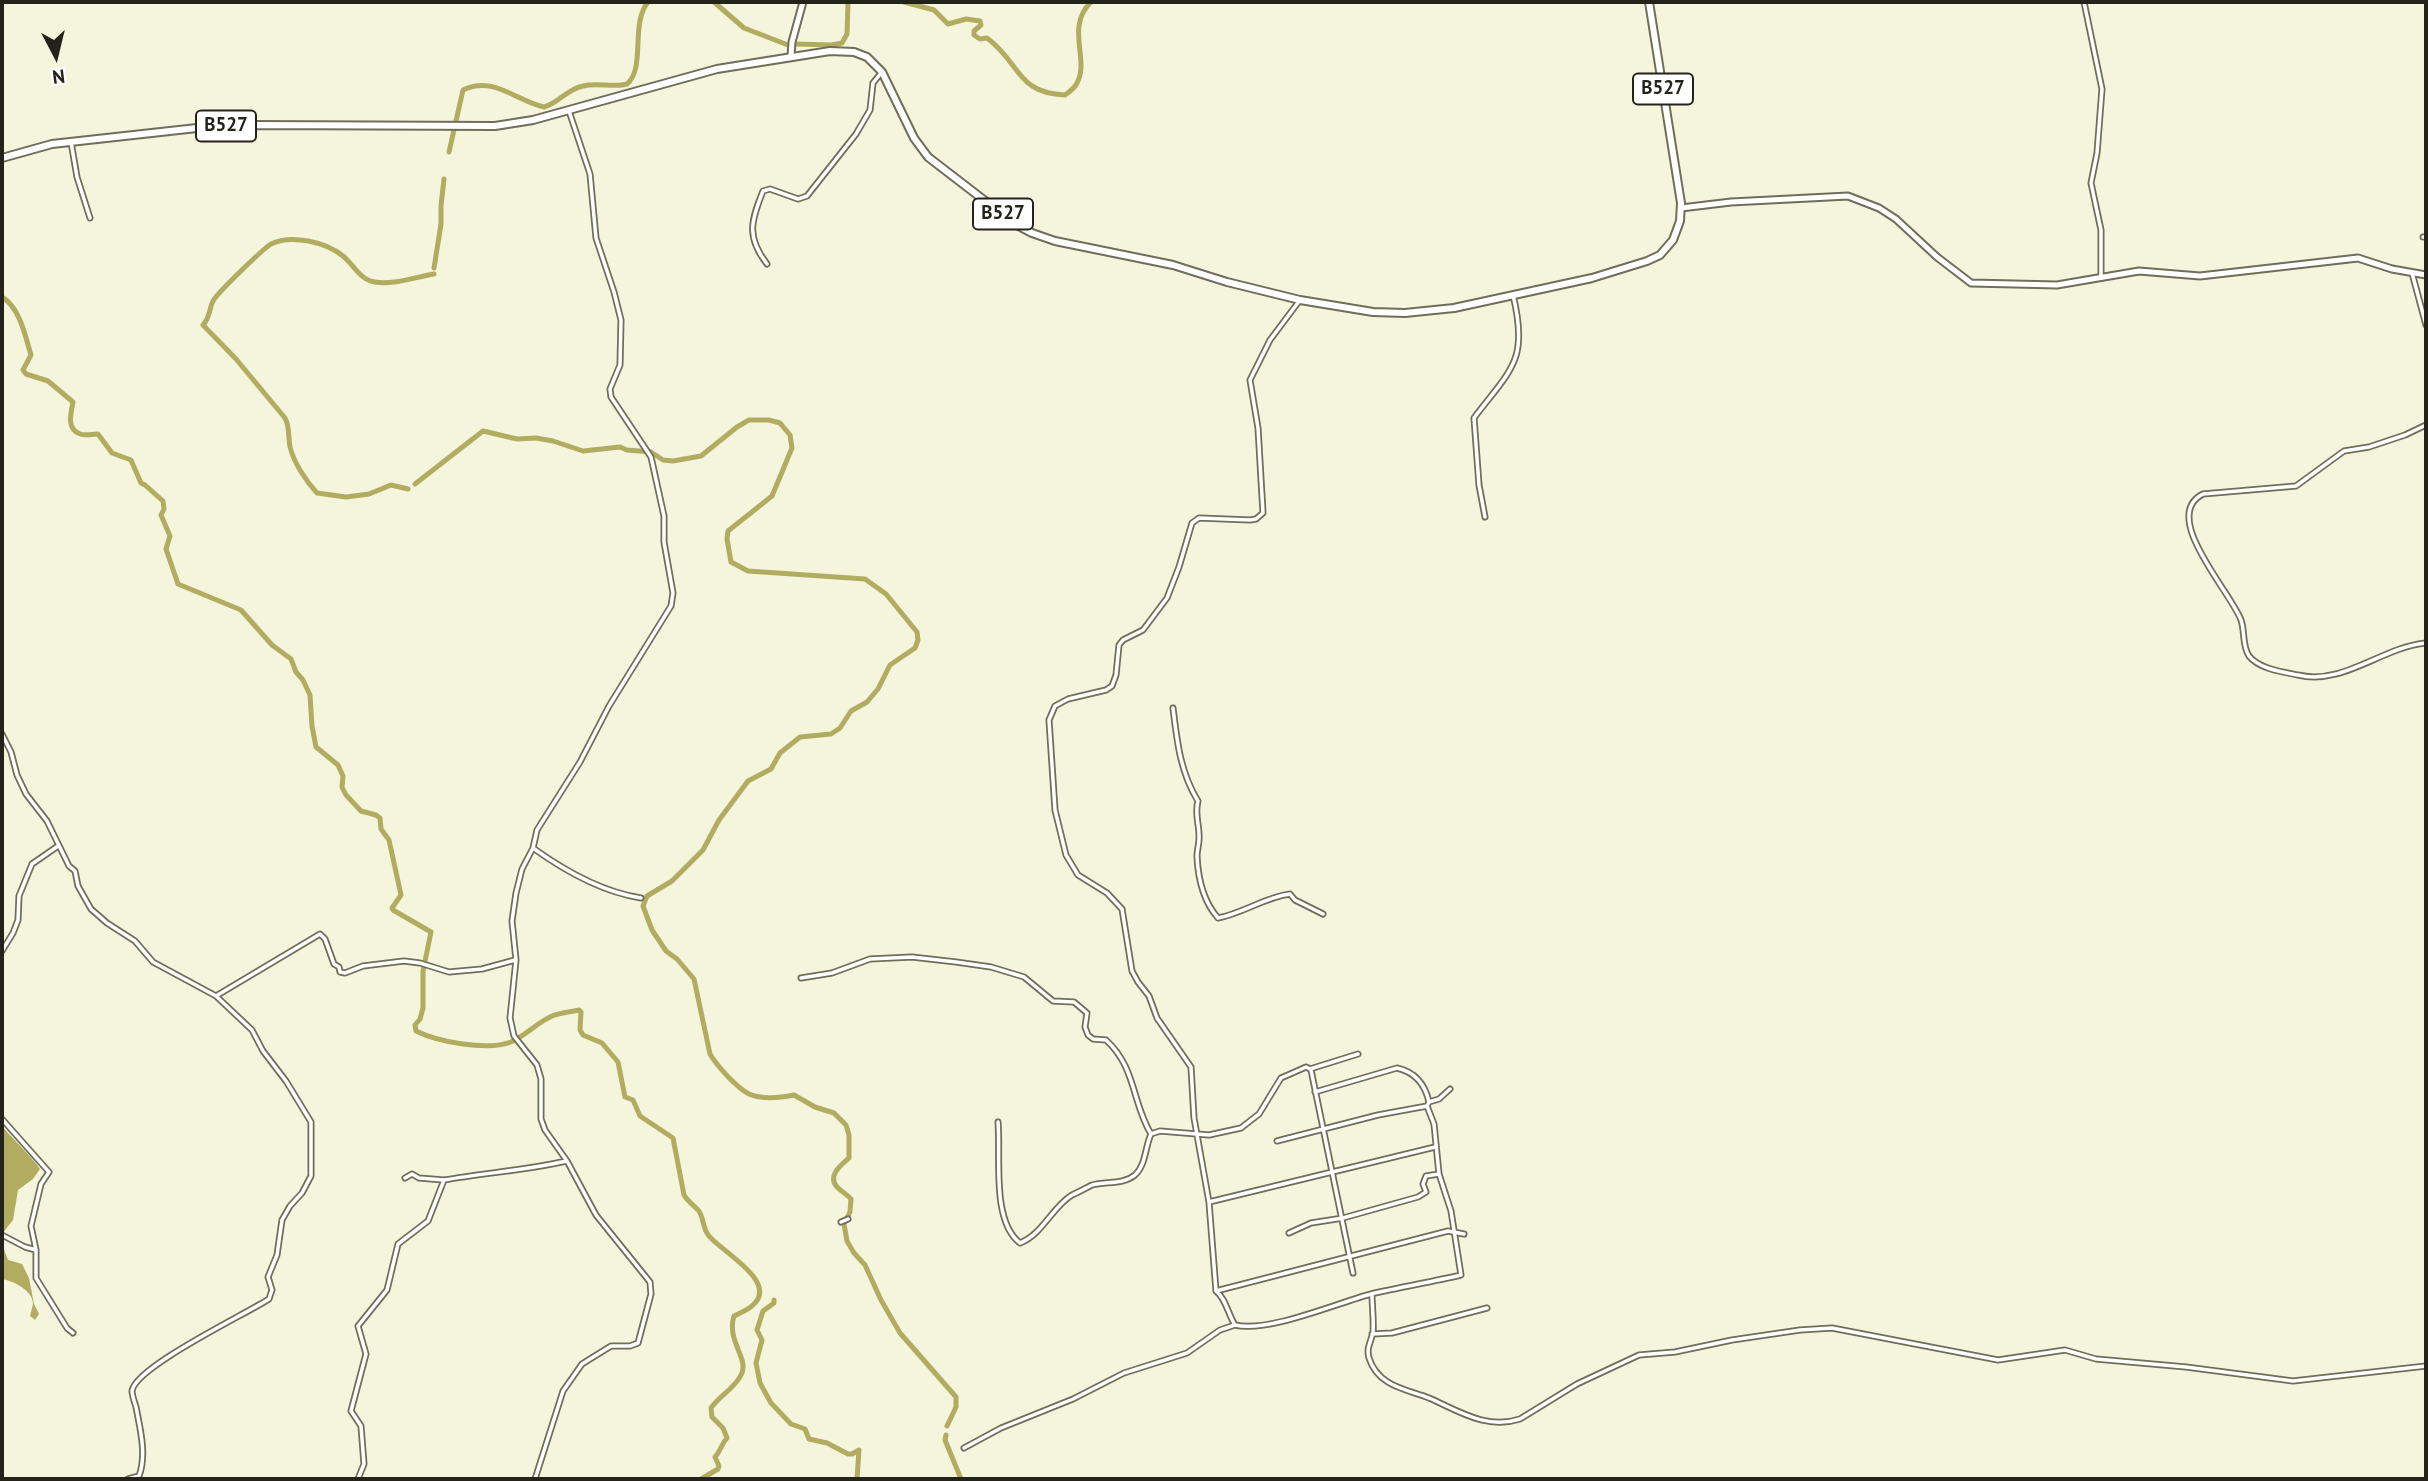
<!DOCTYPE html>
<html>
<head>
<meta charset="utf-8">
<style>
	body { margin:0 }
	#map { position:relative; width:2428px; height:1481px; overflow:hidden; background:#f5f4dd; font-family:"PT Sans",sans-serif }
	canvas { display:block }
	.frame { position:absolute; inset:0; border:4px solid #24231b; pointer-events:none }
	.north { position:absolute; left:21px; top:21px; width:70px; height:70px; -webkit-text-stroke:5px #fff; paint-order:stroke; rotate:173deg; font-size:19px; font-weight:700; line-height:28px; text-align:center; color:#24231b }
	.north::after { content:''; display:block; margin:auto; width:24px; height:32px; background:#24231b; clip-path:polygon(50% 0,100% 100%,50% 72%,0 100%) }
</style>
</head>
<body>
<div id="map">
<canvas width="2428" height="1481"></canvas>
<div class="frame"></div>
<div class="north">N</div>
</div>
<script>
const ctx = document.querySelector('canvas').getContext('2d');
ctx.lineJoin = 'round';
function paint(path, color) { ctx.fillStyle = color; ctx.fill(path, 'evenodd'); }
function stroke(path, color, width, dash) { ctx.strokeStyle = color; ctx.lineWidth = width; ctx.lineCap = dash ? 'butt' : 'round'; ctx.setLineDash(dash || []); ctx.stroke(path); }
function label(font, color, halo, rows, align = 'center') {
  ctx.font = font + ' "PT Sans",sans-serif'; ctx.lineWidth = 5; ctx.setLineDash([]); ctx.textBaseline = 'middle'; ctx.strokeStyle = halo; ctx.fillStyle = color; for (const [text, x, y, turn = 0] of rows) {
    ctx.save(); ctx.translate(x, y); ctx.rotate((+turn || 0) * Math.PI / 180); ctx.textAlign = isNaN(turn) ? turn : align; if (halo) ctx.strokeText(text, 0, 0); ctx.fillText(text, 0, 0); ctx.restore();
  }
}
paint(new Path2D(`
	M 2,1126 C 10,1136 35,1160 40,1169 L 33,1179 L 18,1190 L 13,1220 L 2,1234 Z
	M 2,1244 L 8,1260 L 22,1264 L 29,1278 L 34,1304 L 39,1314 L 35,1320 L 30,1316 C 31,1312 32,1308 33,1304 C 33,1290 13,1281 2,1279 Z`), '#b2ac60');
stroke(new Path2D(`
	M 714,2 L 744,28 L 788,45
	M 904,2 L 934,10 L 948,24 L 966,19 L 980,21 L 981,25 L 974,31 L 974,35 L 980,39 L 987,38 C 1021,63 1016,93 1065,95 C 1069,92 1075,88 1077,83 C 1090,60 1065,27 1091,2
	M 796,44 L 832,45 L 842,43 L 847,34 L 848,2
	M 449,152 L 463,90 C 493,75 516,101 544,107 C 559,103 567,89 583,86 C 598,82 613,88 627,84 C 646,68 630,24 648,2
	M 434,268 L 441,224 L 441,206 L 444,179
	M 2,297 C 20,308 25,335 31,355 L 23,370 L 26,374 L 48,381 L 73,402 C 71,413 66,429 80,434 C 85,436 92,434 98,434 L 112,453 L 131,460 L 141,483 L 145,485 L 163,501 L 164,509 L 161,515 L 170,536 L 166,549 L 178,584 L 241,610 L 272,645 L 291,659 L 296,672 L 303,680 L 310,695 L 312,726 L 316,747 L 338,765 L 343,776 L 342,787 L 346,795 L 361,811 L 376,815 L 380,818 L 381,829 L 389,840 L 401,895 L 392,908 L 393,910 L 431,932 L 423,971 L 423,1008 L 420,1019 L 415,1025 L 416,1031 C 438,1042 487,1051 511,1042 C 525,1036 538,1022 552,1016 C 560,1013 570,1012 579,1010 L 581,1012 L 580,1030 L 583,1035 L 602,1043 L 618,1062 L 625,1097 L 633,1100 L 640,1116 L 673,1138 L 684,1195 C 688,1202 694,1205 699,1211 C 704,1219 703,1230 709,1236 C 722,1252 779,1282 753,1305 C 748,1310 740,1313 734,1316 C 726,1341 750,1359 741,1375 C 735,1388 719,1396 711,1408 L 712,1417 L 723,1428 L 727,1438 C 721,1444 721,1451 715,1457 L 719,1466 L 718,1469 L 701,1479
	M 415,484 L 483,431 L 517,439 L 536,438 L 553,441 L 583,451 L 620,447 L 627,450 L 651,452 L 663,460 L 673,461 L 701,456 L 737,427 L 749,420 L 769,420 L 780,423 L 790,435 L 792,448 L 772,496 L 728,531 L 727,539 L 731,562 L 748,571 L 865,579 L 886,594 L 917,632 L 918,640 L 915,648 L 890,665 L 878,689 L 867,702 L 851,711 L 840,728 L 831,734 L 800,737 L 780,753 L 771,769 L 748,781 L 719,820 L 703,850 L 672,881 L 647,896 L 643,906 L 652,930 L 666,951 L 677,959 L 694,979 L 710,1054 C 717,1066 737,1088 749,1094 C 763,1100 779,1098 794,1095 L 815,1107 L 834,1113 L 846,1125 L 849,1135 L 849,1158 C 841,1165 827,1176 837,1187 C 842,1192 847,1194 851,1199 L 850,1212 L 844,1224 L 847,1241 L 854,1253 L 865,1265 L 881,1300 L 900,1333 L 956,1397 L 956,1407 L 947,1426
	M 408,489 L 391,485 L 369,494 L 346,497 L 317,493 C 306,481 294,463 290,447 C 288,437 290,427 285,418 L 236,359 L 203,325 C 210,318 209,309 213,301 C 218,292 263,249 271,244 C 291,234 326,242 343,256 C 354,265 360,280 375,282 C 394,285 416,277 434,274
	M 774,1300 L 774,1303 L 763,1311 L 757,1330 L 762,1340 L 756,1363 L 760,1383 L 771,1403 L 791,1424 L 805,1429 L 809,1439 L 827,1443 L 848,1454 L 852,1454 L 859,1450 L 857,1479
	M 946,1435 L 945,1440 L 961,1479`), '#b2ac60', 5);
const street = new Path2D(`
	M 2084,2 L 2102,89 L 2097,153 L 2091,183 L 2101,230 L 2101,276
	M 71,142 L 77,177 L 90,218
	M 2423,237 L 2426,237
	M 767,264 C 746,237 751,221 763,191 L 770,189 L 798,199 L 807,196 L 856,134 L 870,110 L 873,83 L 881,73
	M 2412,273 L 2426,325
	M 1300,300 L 1270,340 L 1250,380 L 1258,428 L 1263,513 L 1256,519 L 1250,520 L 1199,518 L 1192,523 L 1179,567 L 1167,598 L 1143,630 L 1123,640 L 1119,645 L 1116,675 L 1112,686 L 1106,690 L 1068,699 L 1055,706 L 1049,720 L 1055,810 L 1066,855 L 1078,875 L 1107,893 L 1122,909 L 1132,971 L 1138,982 L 1149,996 L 1157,1018 L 1191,1067 L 1194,1118 L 1209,1202 L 1216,1291 C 1226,1299 1228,1314 1235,1325 C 1268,1333 1337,1303 1371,1294 C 1401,1287 1431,1282 1461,1275 L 1451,1211 L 1439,1174 L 1434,1124 L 1427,1106
	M 2426,425 L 2405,435 L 2369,447 L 2344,451 L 2296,486 L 2203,494 C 2159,516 2231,592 2241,620 C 2245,631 2242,646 2249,656 C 2259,669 2283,672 2298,675 C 2343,686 2382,647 2426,643
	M 1485,517 L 1479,485 L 1474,418 C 1511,369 1529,361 1513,295
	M 1173,708 C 1177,741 1180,772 1198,801 C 1194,815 1200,825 1199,839 C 1199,845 1197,850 1197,856 C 1198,879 1203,901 1218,918 C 1244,913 1265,897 1290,894 L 1295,900 L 1323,914
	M 2,734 L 11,752 L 17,775 L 26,794 L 47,821 L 69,866 L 75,871 L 78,886 L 91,909 L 107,923 L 135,941 L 153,962 L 216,996
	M 533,848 C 565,871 602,892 641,898
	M 2,951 L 13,933 L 18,920 L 19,896 L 32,864 L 58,846
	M 801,978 L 832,973 L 870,959 L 912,957 L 956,962 L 991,967 L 1024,977 L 1053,1001 L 1074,1002 L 1087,1013 L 1085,1027 L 1088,1035 L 1093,1039 L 1106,1040 C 1136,1067 1132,1103 1151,1134
	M 1311,1070 L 1353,1273
	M 1315,1092 L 1397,1068 C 1415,1072 1425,1084 1429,1102
	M 2,1119 L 49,1172 L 41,1184 L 31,1226 L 36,1250 L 36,1278 L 67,1328 L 73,1333
	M 998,1122 C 1001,1155 991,1221 1020,1243 C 1043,1234 1052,1207 1072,1195 C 1079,1192 1086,1188 1092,1185 C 1106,1181 1123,1185 1135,1175 C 1146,1165 1145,1147 1151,1134 L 1160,1131 L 1209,1135 L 1241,1128 L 1259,1114 L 1281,1078 L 1306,1067 L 1310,1069 L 1358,1054
	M 1277,1141 L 1378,1115 L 1427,1106 L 1429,1102 L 1439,1099 L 1450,1089
	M 405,1178 L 412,1174 L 419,1178 L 444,1180
	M 1209,1202 L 1435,1147
	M 841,1222 L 848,1219
	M 1289,1233 L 1311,1223 L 1343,1218 L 1418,1197 L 1426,1192 L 1423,1184 L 1426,1176 L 1439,1174
	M 2,1235 L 25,1247 L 36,1250
	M 1216,1291 L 1448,1231 L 1464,1234
	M 1372,1294 C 1372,1306 1374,1320 1373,1332 C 1371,1342 1366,1348 1369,1358 C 1378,1386 1405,1389 1429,1398 C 1459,1411 1486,1430 1520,1419 L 1577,1384 L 1639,1355 L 1675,1352 L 1732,1340 L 1800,1330 L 1832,1328 L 1998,1360 L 2065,1350 L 2096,1359 L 2186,1367 L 2293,1381 L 2426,1366
	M 1372,1334 L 1392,1333 L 1487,1308
	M 964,1448 L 1001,1428 L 1073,1399 L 1124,1373 L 1187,1353 L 1220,1330 L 1235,1325
	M 128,1479 L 139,1476 C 147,1455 140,1428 136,1407 C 135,1403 132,1396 132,1391 C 135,1367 246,1314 269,1299 L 272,1290 L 268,1277 L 277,1255 L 282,1220 L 290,1206 L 302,1193 L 311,1176 L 311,1122 L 286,1081 L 263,1051 L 252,1030 L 216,996 L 320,934 L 325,939 L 334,964 L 339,967 L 340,972 L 345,973 L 363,966 L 404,961 L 420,963 L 449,972 L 482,969 L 515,960
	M 358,1479 L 364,1464 L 361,1426 L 351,1411 L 366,1354 L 358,1326 L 387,1290 L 398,1244 L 428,1221 L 444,1180 C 485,1173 526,1170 567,1161
	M 535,1479 L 563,1391 L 582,1364 L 611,1346 L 630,1346 L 638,1343 L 651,1294 L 650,1282 L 596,1215 L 567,1161 L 545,1130 L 541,1119 L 541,1079 L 537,1065 L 514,1036 L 510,1018 L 516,960 L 512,921 L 516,893 L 522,869 L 533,848 L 537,830 L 580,762 L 609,706 L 671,606 L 673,593 L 664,542 L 664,516 L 651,457 L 611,397 L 610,389 L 620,365 L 621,320 L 614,292 L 596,238 L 590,174 L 569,111`);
const secondary = new Path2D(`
	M 791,56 L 792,42 L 803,2
	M 1681,208 L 1731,202 L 1848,196 L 1879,208 L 1896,219 L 1937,257 L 1971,283 L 2057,285 L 2139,271 L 2200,276 L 2358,258 L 2392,269 L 2426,275`);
const primary = new Path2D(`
	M 2,158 L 52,144 L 206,127 L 252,125 L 495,126 L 533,120 L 717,69 L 830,51 L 854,52 L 867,57 L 882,72 L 914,138 L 928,157 L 1015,224 L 1032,233 L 1055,241 L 1173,265 L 1227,282 L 1300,300 L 1373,312 L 1405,313 L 1454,308 L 1592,278 L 1647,261 L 1660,255 L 1673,240 L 1680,221 L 1681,203 L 1649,2`);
stroke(street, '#6f6e5a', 7);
stroke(secondary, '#6f6e5a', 9);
stroke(primary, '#6f6e5a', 10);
stroke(street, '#fff', 3.5);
stroke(secondary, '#fff', 5);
stroke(primary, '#fff', 6);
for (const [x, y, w] of [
	[1663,89,60],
	[226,126,60],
	[1003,214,60]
]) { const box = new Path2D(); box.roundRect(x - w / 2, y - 15.5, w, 31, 5); ctx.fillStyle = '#fff'; ctx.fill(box); stroke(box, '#24231b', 2); }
label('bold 19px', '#24231b', null, [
	["B527",1663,89],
	["B527",226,126],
	["B527",1003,214]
]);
</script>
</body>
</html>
